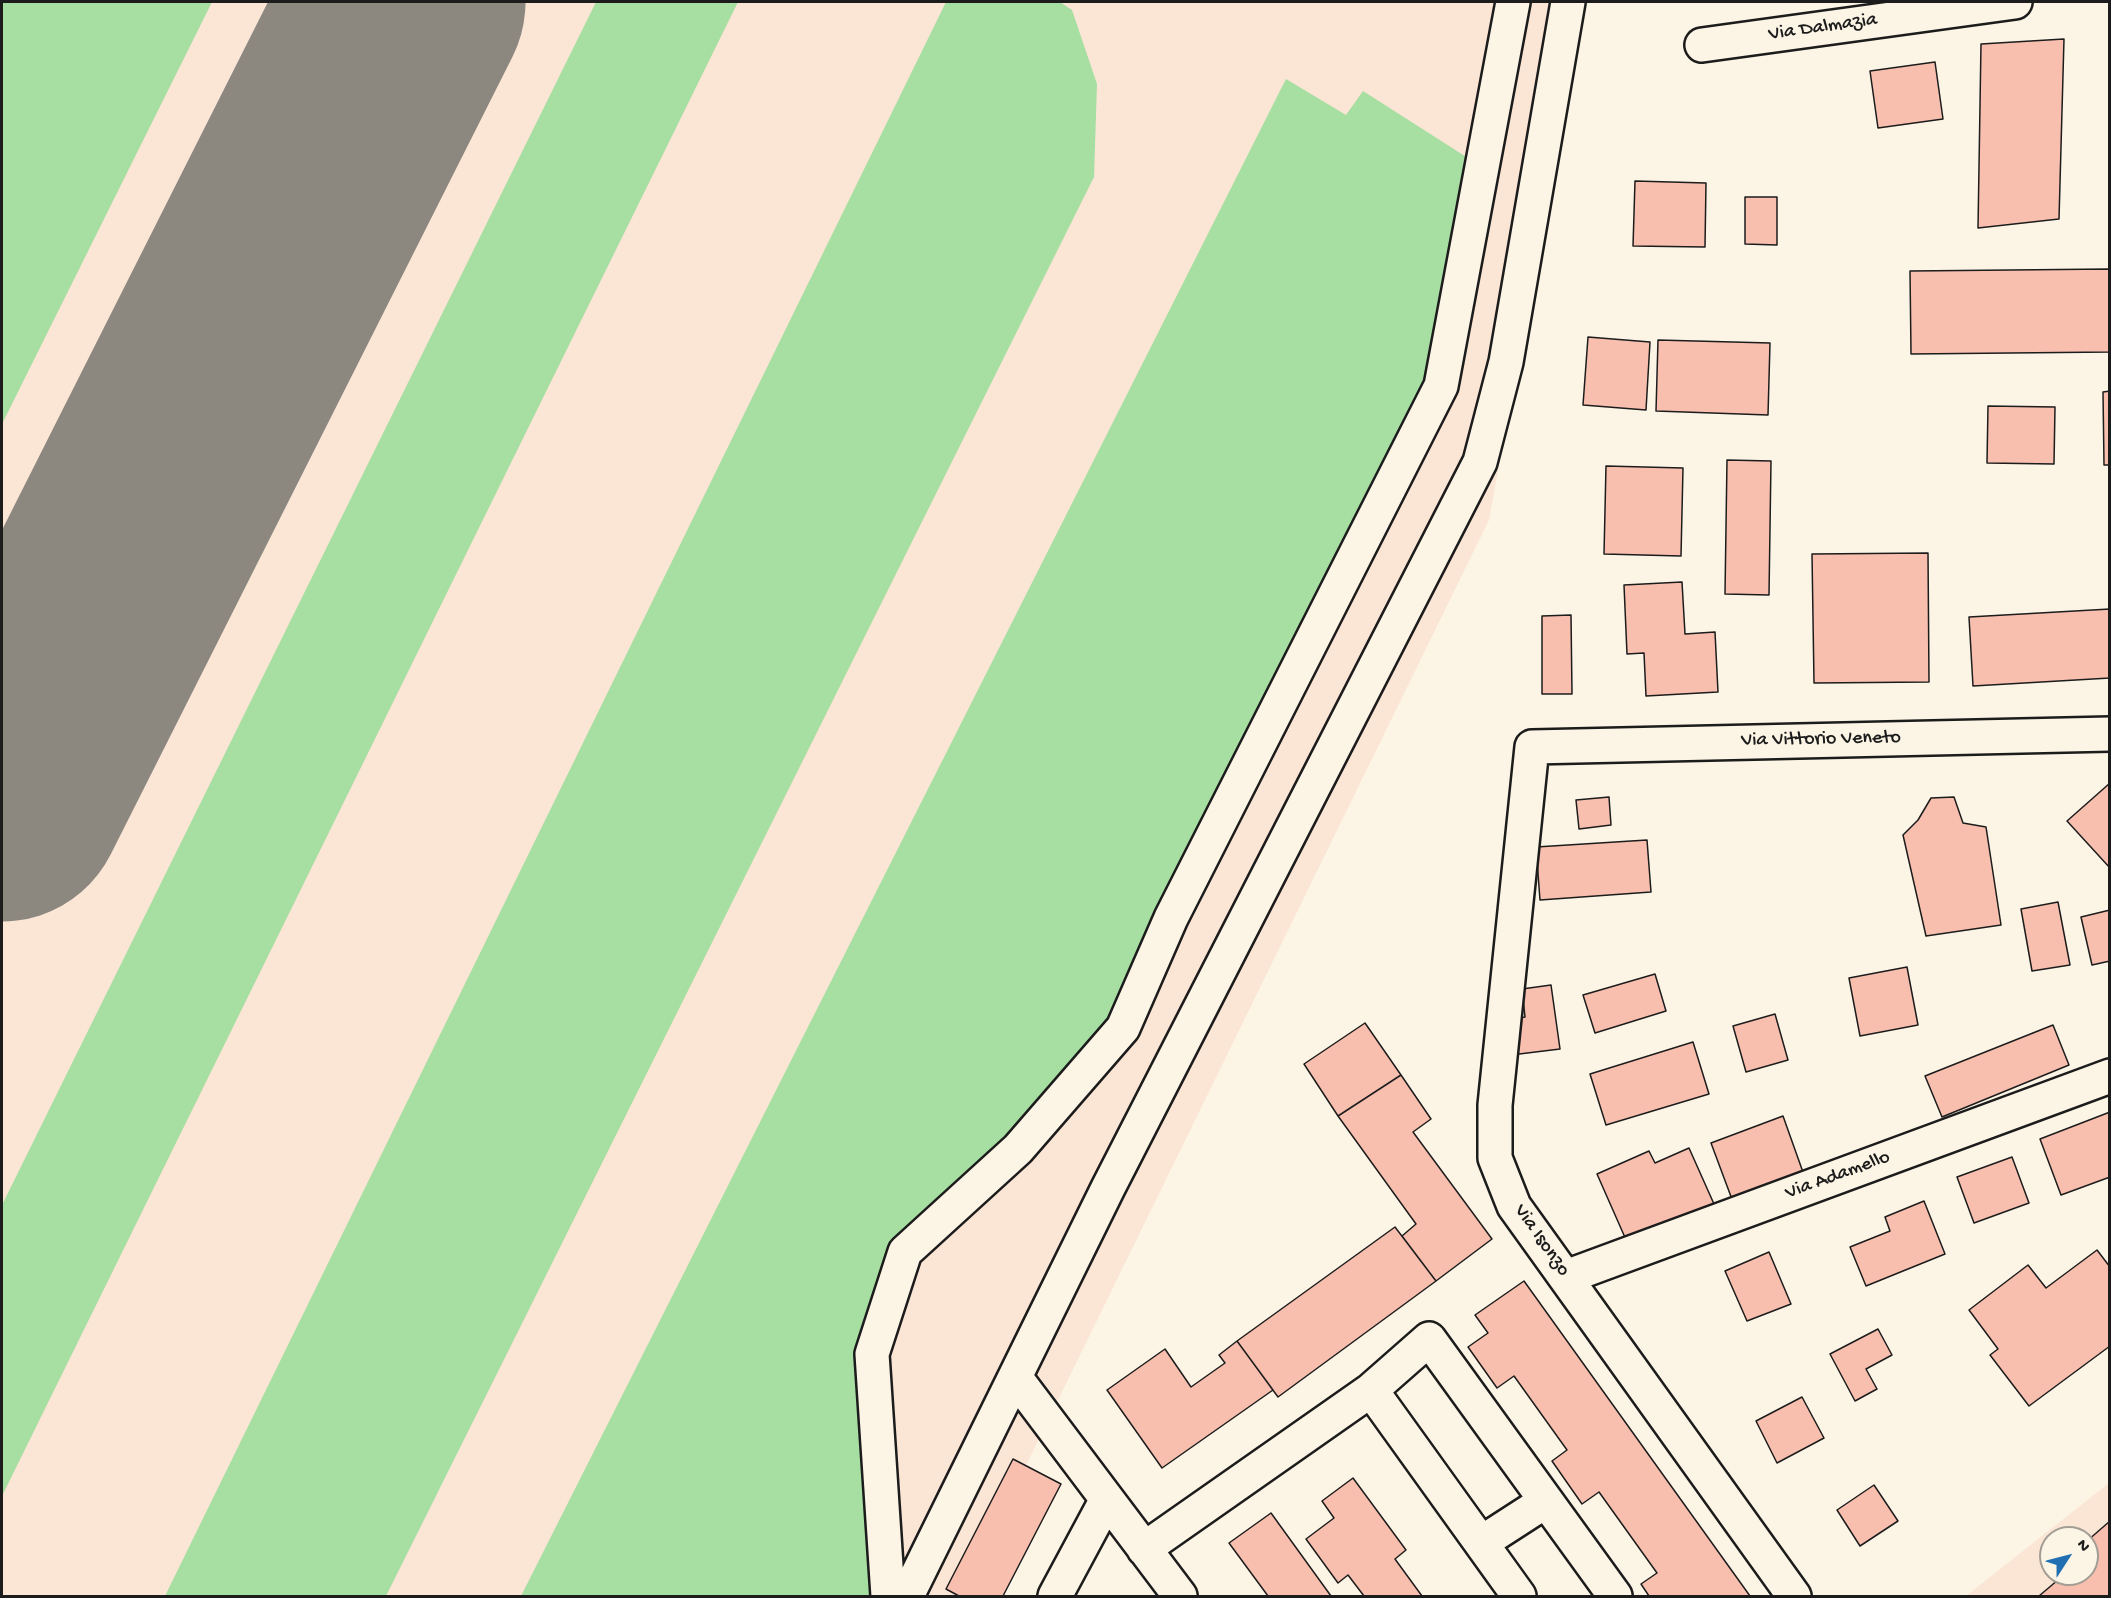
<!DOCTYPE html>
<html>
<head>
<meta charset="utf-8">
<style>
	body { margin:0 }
	#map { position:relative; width:2111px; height:1598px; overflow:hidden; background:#fcf5e5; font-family:"Gochi Hand",sans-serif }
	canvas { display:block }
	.frame { position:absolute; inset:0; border:3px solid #1c1c1c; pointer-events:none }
	.north { position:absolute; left:2039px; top:1526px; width:60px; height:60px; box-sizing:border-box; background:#fcf5e5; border:2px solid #a29e95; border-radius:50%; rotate:54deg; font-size:16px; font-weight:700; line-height:24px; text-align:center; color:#1c1c1c }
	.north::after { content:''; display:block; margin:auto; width:21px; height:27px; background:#1f6fb2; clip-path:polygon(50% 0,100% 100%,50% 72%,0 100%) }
</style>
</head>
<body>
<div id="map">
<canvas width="2111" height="1598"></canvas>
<div class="frame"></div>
<div class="north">N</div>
</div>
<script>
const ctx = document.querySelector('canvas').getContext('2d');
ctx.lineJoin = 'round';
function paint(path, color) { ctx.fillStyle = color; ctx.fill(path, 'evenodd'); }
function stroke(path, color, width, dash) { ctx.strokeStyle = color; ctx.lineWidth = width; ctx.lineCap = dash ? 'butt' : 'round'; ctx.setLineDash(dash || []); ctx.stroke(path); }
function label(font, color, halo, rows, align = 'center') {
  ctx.font = font + ' "Gochi Hand",sans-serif'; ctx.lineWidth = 4.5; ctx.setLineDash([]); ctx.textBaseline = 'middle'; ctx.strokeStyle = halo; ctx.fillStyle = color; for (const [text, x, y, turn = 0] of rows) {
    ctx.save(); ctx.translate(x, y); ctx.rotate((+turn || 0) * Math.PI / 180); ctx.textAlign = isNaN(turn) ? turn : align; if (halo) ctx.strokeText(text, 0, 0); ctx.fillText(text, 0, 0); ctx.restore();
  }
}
paint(new Path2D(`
	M 2,2 L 1584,2 L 1489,520 L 962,1596 L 2,1596 Z
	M 2109,1483 L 2109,1596 L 1966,1596 ZM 2051,1538 L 2087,1538 L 2087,1574 L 2051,1574 Z`), '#fbe5d5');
paint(new Path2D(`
	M 2,2 L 212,2 L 2,424 Z
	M 596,2 L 738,2 L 2,1496 L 2,1205 Z
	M 946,2 L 1060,2 L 1072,10 L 1097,84 L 1094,177 L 386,1596 L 165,1596 Z
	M 1286,79 L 1346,115 L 1363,91 L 1482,167 L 1441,386 L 1123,1028 L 905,1253 L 872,1354 L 888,1596 L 521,1596 Z`), '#a7dea2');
stroke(new Path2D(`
	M 2,800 L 404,2`), '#8c8880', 243);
const building = new Path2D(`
	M 2064,39 L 2059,219 L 1978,228 L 1981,44 Z
	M 1935,62 L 1943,119 L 1878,128 L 1870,71 Z
	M 1635,181 L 1706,183 L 1705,247 L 1633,246 Z
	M 1745,197 L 1777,197 L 1777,245 L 1745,244 Z
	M 2110,269 L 2110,352 L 1911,354 L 1910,271 Z
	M 1588,337 L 1650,342 L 1646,410 L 1583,405 Z
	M 1658,340 L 1770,343 L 1768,415 L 1656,411 Z
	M 2110,391 L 2110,465 L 2104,465 L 2103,392 Z
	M 1988,406 L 2055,407 L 2054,464 L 1987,463 Z
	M 1727,460 L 1771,461 L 1769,595 L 1725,594 Z
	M 1606,466 L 1683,468 L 1681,556 L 1604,554 Z
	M 1928,553 L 1929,682 L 1814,683 L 1812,554 Z
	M 1682,582 L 1685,634 L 1715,632 L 1718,692 L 1646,696 L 1644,653 L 1627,654 L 1624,585 Z
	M 2110,609 L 2110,678 L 1973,686 L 1969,617 Z
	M 1571,615 L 1572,694 L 1542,694 L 1542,616 Z
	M 2110,783 L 2110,868 L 2067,821 Z
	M 1609,797 L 1611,825 L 1579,829 L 1576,800 Z
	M 1954,797 L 1963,823 L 1986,827 L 2001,925 L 1926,936 L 1903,835 L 1918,820 L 1931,798 Z
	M 1647,840 L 1651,892 L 1540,900 L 1536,847 Z
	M 2058,902 L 2070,965 L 2032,971 L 2021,909 Z
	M 2110,910 L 2110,961 L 2092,965 L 2081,917 Z
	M 1907,967 L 1918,1025 L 1860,1036 L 1849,978 Z
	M 1655,974 L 1666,1011 L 1595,1033 L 1583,995 Z
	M 1551,985 L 1560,1049 L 1511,1055 L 1506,1020 L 1525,1017 L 1522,989 Z
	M 1775,1014 L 1788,1060 L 1746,1072 L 1733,1026 Z
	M 1365,1023 L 1401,1075 L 1338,1116 L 1304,1064 Z
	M 2053,1025 L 2069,1065 L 1942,1117 L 1925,1076 Z
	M 1693,1042 L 1709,1094 L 1606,1125 L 1590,1074 Z
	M 1401,1075 L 1431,1119 L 1413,1132 L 1492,1239 L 1436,1281 L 1402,1236 L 1416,1224 L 1338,1116 Z
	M 2110,1112 L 2110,1177 L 2061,1195 L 2040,1139 Z
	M 1783,1116 L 1804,1175 L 1733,1202 L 1711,1143 Z
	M 1689,1148 L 1714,1204 L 1627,1242 L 1597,1174 L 1649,1151 L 1655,1163 Z
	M 2012,1157 L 2029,1203 L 1974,1223 L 1957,1177 Z
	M 1924,1201 L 1945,1254 L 1866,1286 L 1850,1247 L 1890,1231 L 1885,1217 Z
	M 1395,1227 L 1436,1281 L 1278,1397 L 1237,1341 Z
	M 2097,1250 L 2110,1267 L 2110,1346 L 2029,1406 L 1990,1355 L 1998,1349 L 1969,1310 L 2028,1265 L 2046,1288 Z
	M 1769,1252 L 1791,1304 L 1747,1321 L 1725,1271 Z
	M 1524,1281 L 1750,1596 L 1649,1596 L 1641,1584 L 1657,1573 L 1599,1492 L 1582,1504 L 1552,1461 L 1567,1450 L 1514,1376 L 1497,1388 L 1468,1347 L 1488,1333 L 1475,1315 Z
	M 1878,1329 L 1892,1355 L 1866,1369 L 1877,1389 L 1855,1401 L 1830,1354 Z
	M 1237,1341 L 1273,1390 L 1162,1468 L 1107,1390 L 1165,1349 L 1191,1387 L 1225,1363 L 1219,1355 Z
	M 1802,1397 L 1824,1438 L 1777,1463 L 1756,1421 Z
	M 1013,1459 L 1061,1484 L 1003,1596 L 959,1596 L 946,1589 Z
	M 1353,1478 L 1406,1550 L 1395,1559 L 1422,1596 L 1364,1596 L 1348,1575 L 1338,1583 L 1306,1539 L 1334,1518 L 1322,1501 Z
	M 1874,1485 L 1898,1521 L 1860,1546 L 1837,1510 Z
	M 1271,1513 L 1331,1596 L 1268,1596 L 1229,1543 Z
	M 2110,1521 L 2110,1596 L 2039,1596 L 2065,1574 L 2087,1574 L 2087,1541 Z`);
paint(building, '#f8bfaf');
stroke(building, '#1c1c1c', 1.5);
const minor = new Path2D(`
	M 1702,45 L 2015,2
	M 1566,1277 L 2110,1076
	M 1015,1377 L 1180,1596
	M 1371,1390 L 1429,1339 L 1615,1596
	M 1481,1543 L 1546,1501
	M 1144,1549 L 1371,1390 L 1519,1596
	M 888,1596 L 872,1354 L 905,1252 L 1018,1149 L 1123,1028 L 1171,918 L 1441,386 L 1513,2
	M 907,1596 L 1108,1188 L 1480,462 L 1506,362 L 1568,2
	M 1055,1596 L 1107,1499
	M 1794,1596 L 1514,1206 L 1495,1158 L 1495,1105 L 1532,747 L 2110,734`);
stroke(minor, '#1c1c1c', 38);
stroke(minor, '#fcf5e5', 33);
label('20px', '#1c1c1c', '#fcf5e5', [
	["Via Dalmazia",1823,28,-8],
	["Via Vittorio Veneto",1821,740,-1],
	["Via Adamello",1838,1176,-20],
	["Via Isonzo",1541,1241,55]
]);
</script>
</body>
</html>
